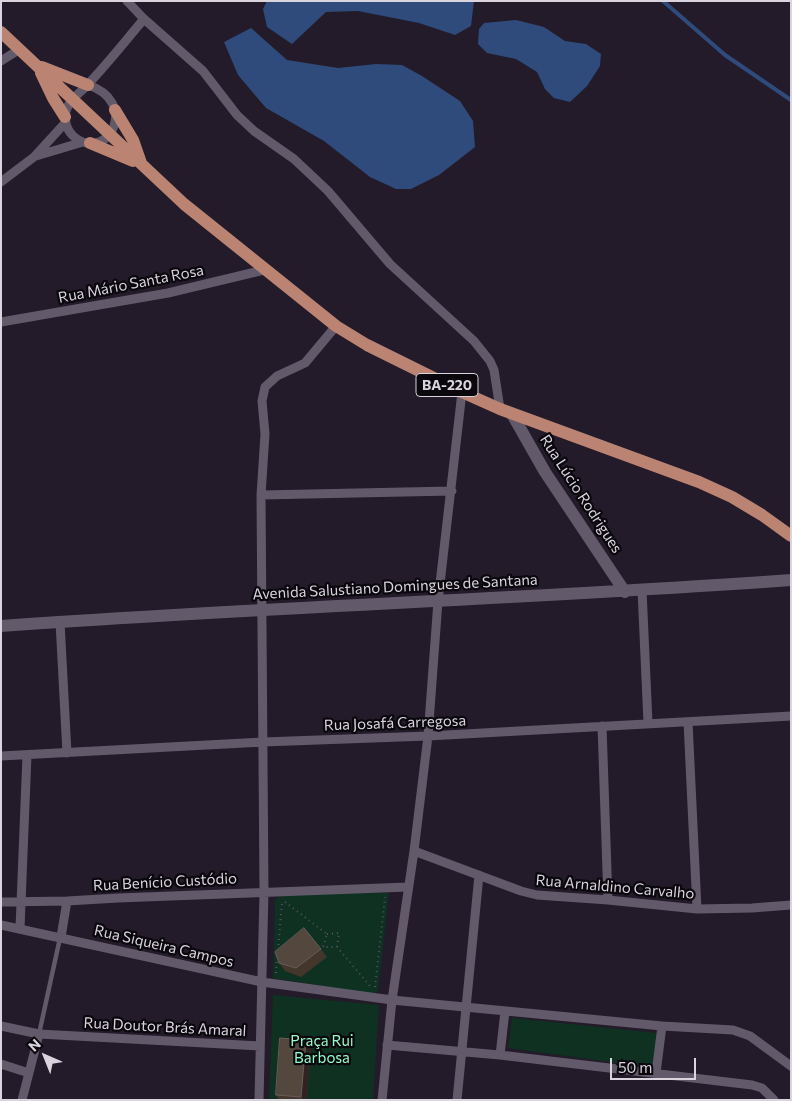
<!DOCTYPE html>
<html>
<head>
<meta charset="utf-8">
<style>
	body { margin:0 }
	#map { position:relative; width:792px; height:1101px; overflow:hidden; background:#231b29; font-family:Commissioner,sans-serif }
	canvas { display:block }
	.frame { position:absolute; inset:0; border:2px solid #d9d4de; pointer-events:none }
	.north { position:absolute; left:20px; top:1031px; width:50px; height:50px; -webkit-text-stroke:4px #0a070d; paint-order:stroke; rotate:316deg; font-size:14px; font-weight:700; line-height:20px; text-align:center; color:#d9d4de }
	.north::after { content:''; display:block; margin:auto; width:18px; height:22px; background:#d9d4de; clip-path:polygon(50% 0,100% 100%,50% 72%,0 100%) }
	.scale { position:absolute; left:610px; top:1058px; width:86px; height:22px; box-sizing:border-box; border:2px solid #d9d4de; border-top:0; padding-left:6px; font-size:15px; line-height:18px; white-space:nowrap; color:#d9d4de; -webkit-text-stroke:4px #0a070d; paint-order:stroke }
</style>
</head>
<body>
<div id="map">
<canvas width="792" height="1101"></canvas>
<div class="frame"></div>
<div class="north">N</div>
<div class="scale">50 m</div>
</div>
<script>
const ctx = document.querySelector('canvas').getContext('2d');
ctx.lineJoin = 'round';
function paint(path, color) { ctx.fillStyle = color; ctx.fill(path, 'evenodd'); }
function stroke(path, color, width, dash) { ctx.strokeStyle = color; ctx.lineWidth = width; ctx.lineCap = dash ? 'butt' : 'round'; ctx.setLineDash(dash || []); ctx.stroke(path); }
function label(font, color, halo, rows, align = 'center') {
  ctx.font = font + ' Commissioner,sans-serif'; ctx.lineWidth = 4.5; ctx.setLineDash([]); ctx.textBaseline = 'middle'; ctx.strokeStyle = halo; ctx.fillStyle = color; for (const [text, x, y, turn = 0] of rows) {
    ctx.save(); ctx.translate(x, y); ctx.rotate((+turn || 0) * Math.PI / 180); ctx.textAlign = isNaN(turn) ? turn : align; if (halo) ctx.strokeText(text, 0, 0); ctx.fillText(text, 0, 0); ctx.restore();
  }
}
paint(new Path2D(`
	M 284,893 L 389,893 L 378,991 L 373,994 L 273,978 L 275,900 Z
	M 273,995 L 379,1005 L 373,1100 L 269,1100 Z
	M 512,1018 L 657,1033 L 654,1068 L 508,1048 Z`), '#0e3122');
paint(new Path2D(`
	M 267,1 L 474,1 L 471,26 L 455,35 L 419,23 L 358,11 L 326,12 L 292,44 L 267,27 L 263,9 Z
	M 516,20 L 544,27 L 565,41 L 586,44 L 601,54 L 600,66 L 587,86 L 570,102 L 554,98 L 545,89 L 537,72 L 516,59 L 487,53 L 478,44 L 479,29 L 484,23 Z
	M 251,28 L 287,60 L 338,68 L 376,64 L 402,65 L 422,76 L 460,101 L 473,121 L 475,147 L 439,175 L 411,189 L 396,189 L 370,177 L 324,141 L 266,108 L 238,75 L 224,42 Z`), '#2e4b7c');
stroke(new Path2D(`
	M 663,1 L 725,55 L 791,100`), '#2e4b7c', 4);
stroke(new Path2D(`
	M 285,902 L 327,934 L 323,947 L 337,947 L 370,986
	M 327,934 L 339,933 L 337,947
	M 278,950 L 282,903
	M 276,973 L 277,958
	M 375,987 L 385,897`), '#5a5360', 2, [1, 4]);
stroke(new Path2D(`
	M 39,1034 L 60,938`), '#62596a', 4.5);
stroke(new Path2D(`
	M 127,1 L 144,19 L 203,71 L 237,115 L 254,131 L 294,159 L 328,191 L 390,264 L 474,341 L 490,361 L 494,370 L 500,409
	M 1,61 L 20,49
	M 88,85 C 138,101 111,160 77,139 C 66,132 62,117 68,106 C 73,96 83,91 89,83 C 108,63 126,40 144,19
	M 36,156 L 83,142
	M 1,182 L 34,157 L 66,122
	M 1,322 L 168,293 L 264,270
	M 261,495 L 452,491
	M 642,590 L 648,723
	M 60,622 L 67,753
	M 688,722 L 697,909
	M 602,726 L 608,900
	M 1,756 L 263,742 L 428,736 L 791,716
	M 414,851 L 521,891 L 537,895 L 608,900 L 697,909 L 752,908 L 791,905
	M 1,902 L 67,901 L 118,898 L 408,887
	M 1,925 L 262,982 L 392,1000 L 662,1026 L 733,1030 L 750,1036 L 791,1066
	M 20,928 L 27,755
	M 61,937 L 67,901
	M 1,1026 L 39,1034 L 260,1046
	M 387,1045 L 500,1055 L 752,1085 L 762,1088 L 774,1100
	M 500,1055 L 505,1011
	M 1,1064 L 29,1073
	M 656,1073 L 662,1026
	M 22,1100 L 39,1034
	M 259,1100 L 264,892 L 261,495 L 265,434 L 262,401 L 265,387 L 277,376 L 305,363 L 336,326
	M 382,1100 L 392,1000 L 414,851 L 428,736 L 438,601 L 462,392
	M 457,1100 L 479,875`), '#62596a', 9);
stroke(new Path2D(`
	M 512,414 L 545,472 L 625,592
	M 1,626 C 264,607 528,599 791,580`), '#62596a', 12);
stroke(new Path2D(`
	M 1,32 L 184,204 L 336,326 L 367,345 L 462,392 L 500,409 L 699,482 L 732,497 L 762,515 L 791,536
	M 42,67 L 88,85
	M 41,73 L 53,98 L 65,117
	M 115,110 L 133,140 L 141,163
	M 90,143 L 133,161`), '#bb8472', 12);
paint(new Path2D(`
	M 321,949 L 327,957 L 301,977 L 285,971 L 279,963 Z
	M 306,1040 L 311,1048 L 307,1100 L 279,1100 L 276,1095 Z`), '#43362b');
paint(new Path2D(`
	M 306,1040 L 311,1048 L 307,1100 L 304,1100 L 301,1097 Z`), '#302422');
const building = new Path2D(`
	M 304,928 L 321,949 L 296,968 L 279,963 L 275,952 Z
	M 280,1038 L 306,1040 L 301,1097 L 276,1095 Z`);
paint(building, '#53473e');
stroke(building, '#685d57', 1);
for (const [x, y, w] of [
	[447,385,62]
]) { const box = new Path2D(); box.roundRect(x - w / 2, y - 11.5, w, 23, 4); ctx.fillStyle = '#0a070d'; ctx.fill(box); stroke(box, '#d9d4de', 1); }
label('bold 14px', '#d9d4de', null, [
	["BA-220",447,385]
]);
label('15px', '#d9d4de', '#0a070d', [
	["Rua Mário Santa Rosa",131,284,-11],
	["Rua Lúcio Rodrigues",581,494,57],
	["Avenida Salustiano Domingues de Santana",395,587,-3],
	["Rua Josafá Carregosa",395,723,-2],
	["Rua Benício Custódio",165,882,-3],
	["Rua Arnaldino Carvalho",615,887,5],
	["Rua Siqueira Campos",164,946,13],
	["Rua Doutor Brás Amaral",165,1027,3]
]);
label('15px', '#95fac8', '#0a070d', [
	["Praça Rui",322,1041],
	["Barbosa",322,1058]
]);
</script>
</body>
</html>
